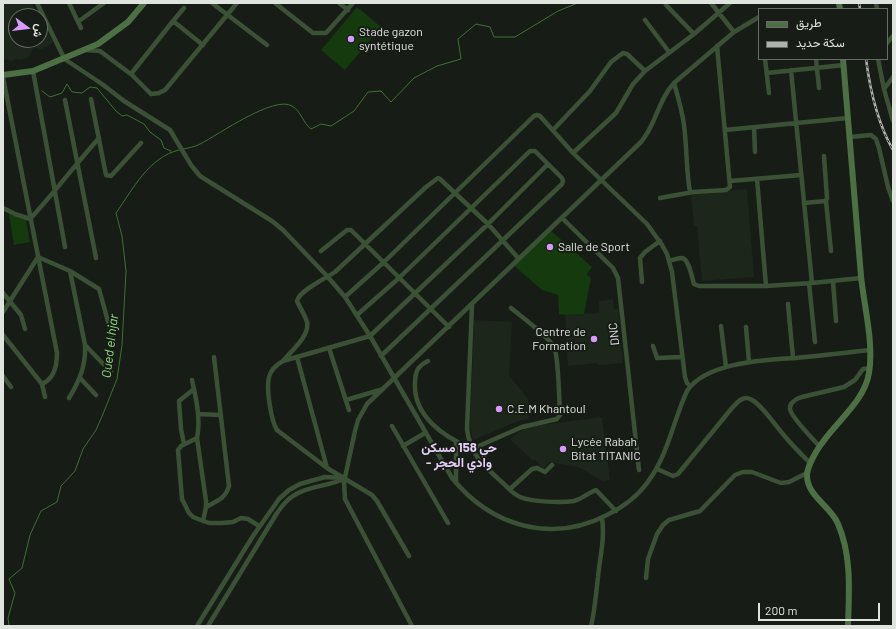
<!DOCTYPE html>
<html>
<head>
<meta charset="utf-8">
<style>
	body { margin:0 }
	#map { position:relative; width:896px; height:629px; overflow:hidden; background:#171d16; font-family:Barlow,Vazirmatn,sans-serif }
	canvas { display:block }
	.frame { position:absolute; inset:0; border:4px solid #e0e4df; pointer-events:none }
	.legend { position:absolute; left:758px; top:8px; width:130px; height:52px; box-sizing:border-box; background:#171d16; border:1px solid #676d66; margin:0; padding:5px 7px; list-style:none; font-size:12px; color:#e0e4df }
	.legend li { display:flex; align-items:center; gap:8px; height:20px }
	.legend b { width:20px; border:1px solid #676d66 }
	.north { position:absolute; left:8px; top:8px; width:40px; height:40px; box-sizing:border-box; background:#171d16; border:1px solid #676d66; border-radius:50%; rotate:105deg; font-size:11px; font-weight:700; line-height:16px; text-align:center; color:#e0e4df }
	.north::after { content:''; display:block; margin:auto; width:14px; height:18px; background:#d69bf9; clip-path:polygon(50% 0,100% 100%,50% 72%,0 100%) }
	.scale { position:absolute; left:758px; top:603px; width:122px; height:18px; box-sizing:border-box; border:2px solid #e0e4df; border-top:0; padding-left:5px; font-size:12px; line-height:14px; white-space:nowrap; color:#e0e4df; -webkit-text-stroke:3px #171d16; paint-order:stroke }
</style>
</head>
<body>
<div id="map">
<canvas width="896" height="629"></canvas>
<div class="frame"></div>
<ul class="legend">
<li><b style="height:5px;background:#4c7044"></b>طريق</li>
<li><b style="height:5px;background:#aeb3ad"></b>سكة حديد</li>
</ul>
<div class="north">ش</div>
<div class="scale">200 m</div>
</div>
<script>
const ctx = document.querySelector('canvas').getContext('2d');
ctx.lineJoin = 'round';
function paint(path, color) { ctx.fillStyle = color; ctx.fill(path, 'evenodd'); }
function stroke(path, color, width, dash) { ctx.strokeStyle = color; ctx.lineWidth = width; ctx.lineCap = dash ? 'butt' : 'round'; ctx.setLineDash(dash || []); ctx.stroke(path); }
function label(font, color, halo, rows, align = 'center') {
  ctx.font = font + ' Barlow,Vazirmatn,sans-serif'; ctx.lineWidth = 4; ctx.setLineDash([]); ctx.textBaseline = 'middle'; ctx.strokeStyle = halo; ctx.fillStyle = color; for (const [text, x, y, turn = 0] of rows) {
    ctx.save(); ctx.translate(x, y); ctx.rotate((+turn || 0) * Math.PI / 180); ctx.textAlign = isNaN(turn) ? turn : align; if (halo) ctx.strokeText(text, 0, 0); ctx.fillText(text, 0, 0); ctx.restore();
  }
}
paint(new Path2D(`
	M 3,3 L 32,3 L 39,16 L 16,16 L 16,40 L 40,40 L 40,19 L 53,43 L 42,49 L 34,48 L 31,51 L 32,52 L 29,57 L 24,59 L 20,60 L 15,59 L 10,62 L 9,60 L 4,59 Z
	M 747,189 L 754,277 L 702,281 L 697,226 L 694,226 L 691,193 Z
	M 613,299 L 614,309 L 618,309 L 623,363 L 597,365 L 597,363 L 568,366 L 565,315 L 599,313 L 599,301 Z
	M 474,320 L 512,322 L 509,375 L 528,399 L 529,419 L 518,421 L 473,440 L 470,427 Z
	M 602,417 L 610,480 L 603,481 L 578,467 L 549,462 L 543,468 L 535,460 L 533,461 L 510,439 L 526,427 Z`), '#1c261b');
paint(new Path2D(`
	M 357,7 L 381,27 L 345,70 L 321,50 Z
	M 9,214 L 26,220 L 30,242 L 14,245 Z
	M 550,230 L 592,267 L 587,274 L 591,278 L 584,314 L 565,315 L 559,314 L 558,295 L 542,290 L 513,265 Z`), '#143a0d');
stroke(new Path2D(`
	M 42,91 L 50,97 L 62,93 L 67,84 L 72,92 L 82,93 L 90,87 L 97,88 L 116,111 L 122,116 L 127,115 L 144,124 L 150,132 L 161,140 L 164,148 L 171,151
	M 183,149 C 188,148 195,147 200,144 C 218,135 274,95 292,106 C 301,111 303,123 311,129 L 321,124 L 331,126 L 354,111 L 368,92 L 381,91 L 391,102 L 414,78 L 437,66 L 461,59 L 458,39 L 476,24 L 490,27 L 494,37 L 515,37 L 558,11 L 578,3
	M 9,626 L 8,618 L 15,593 L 9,579 L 22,568 L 30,535 L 41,511 L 57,502 L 61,486 L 75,471 L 83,449 L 96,430 L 103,414 L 117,379 L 122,345 L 126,271 L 122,236 L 116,213 C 133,189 149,157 179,150`), '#3b7330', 1);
stroke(new Path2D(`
	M 37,3 L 64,58
	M 69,3 L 81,28
	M 212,3 L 267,45
	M 275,3 L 313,33 L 326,33 L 353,3
	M 339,3 L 348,10
	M 711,3 L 734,32
	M 876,3 L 877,9
	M 666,5 L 694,34
	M 645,20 L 669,52
	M 79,21 L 104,3
	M 173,21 L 184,8
	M 887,43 L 893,36
	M 86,50 L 100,51 L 132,75 L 151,94 L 159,93 L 165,90 L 237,3
	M 63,58 L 102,84 L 124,101 L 170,130 L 191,165 L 200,176 L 272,221 L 283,230 L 327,276 L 345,297 L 370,336 L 452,478 C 491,526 551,544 607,515 C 623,507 637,497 647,483 C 668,456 673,421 687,391 C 706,362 765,360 796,358 C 821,355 846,353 870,350
	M 765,59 L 769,93
	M 816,59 L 819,88
	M 878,59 L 884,89 L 893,121
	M 791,70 L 812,283 L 861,278
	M 33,71 L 65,247
	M 767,73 L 844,65
	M 131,74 L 173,21 L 203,45
	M 3,77 L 57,353 C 57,365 54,379 42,384 L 3,335
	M 674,83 C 678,97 682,110 684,125 C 687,147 686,170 690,192
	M 884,89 L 893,77
	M 91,99 L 106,175 L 111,176 L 141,143
	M 65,100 L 96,258
	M 754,127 L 755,152
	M 553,130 L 590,91 L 611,62 L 623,53 L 627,54 L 645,71
	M 725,130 L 848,118
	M 850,137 L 871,135 L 876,139 L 879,148 L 888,187 L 893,201
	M 573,153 L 616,113 L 633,84 L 645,71 L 694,34 L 730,3
	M 824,156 L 827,198 L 826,201 L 831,251
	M 757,179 L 766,286
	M 730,181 L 801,175
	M 660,198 L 693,192 L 726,190 L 730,187 L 717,46
	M 804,203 L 826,201
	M 3,208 L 15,214 L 30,219 C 54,193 75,165 99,138
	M 562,218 L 613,268 L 618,278 L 639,470
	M 321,251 L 347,230 L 351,230 L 449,327
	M 669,261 C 673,260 678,258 682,258 C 689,259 692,278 694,284 L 699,286 L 766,286 L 812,283
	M 833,281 L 836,321
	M 642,282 L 640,258 L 645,252 L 660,241
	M 809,283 L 815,342
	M 3,293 L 21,315 L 25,329
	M 345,297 L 384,262 L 534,116 L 537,115 L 540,116 L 573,153 L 647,224 L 662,245 L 667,254 L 672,272 L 685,377 L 687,383 L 690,386
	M 788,304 L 793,358
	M 472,305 L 467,429 C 470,455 484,466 503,483 C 508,488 513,494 520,497 C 532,502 561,503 574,501 C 582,499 588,493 596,490 L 616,511
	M 3,312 L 38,257 L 70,271 L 99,289 L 112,336
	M 357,315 L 399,278 L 530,151 L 535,151 L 562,178 L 563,181 L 562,184 L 381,356
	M 721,326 L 726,367
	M 746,327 L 749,362
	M 85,345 L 111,372
	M 653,346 L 657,358 L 682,357
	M 329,348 L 349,410
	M 297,357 L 327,468
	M 283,361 C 291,351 310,336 307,322 C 305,315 300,308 297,301 C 299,291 326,278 335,272 L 426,187 L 438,178 L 440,179 L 488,224 L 519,259
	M 428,361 C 418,366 415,371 415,383 C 413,416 444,437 472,449 L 522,427 L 557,419 L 560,415 C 559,401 559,358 554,347 C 547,335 522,317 511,308
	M 3,376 L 11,387
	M 80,378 L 96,395
	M 192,380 C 196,398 201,419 197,438 L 181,446 L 178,450 L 182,499 L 189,513 L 193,517 L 198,519 L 209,523 L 222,523 L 233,522 L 241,518 L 248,519 L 259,526
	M 42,384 L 45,397
	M 69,398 C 80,380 86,365 85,345 L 70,271
	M 346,400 L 380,390
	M 198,414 L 221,415
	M 392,426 L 448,523
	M 197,438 L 206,501 L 206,507 L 203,521
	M 184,444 L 181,429 L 179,401 L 194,389
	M 403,446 L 425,433
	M 819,446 C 813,439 791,417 790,409 C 789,403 797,398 802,397 L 844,387 L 855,380 L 863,369 L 870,368
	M 657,469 L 673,476 L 678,474 L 732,408 C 736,404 741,397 747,398 C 758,399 775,425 782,433 C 791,444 800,453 810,463
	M 456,483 L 456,441
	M 510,489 L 532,469 L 537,468 L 545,472 L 552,465
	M 206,507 C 217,501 226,498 229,486 L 214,357
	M 409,556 L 377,501 L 372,495 L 327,468 L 277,430 C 271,421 266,388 269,377 C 271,369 276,365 283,361 L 370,336 L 488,224 L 548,164
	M 646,578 L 648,559 L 657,534 L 663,525 L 669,520 L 700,511 L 735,475 L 743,472 L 752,472 L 781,483 L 789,482 L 807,473
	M 197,626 L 253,536 L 279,499 L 289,490 L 300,484 L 325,477 L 344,478
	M 208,626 L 277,513 C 280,509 284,503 289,499 C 304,486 326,487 344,479
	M 412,626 L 345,499 L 344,482 L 355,431 L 358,420 L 367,404 L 641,142 C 656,125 658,100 674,83 L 734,32 L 759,17
	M 591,626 C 595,610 596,593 598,577 C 600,556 605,539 602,518`), '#3b5136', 4.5);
stroke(new Path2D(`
	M 839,3 L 840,9
	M 843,59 C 849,131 855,204 861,276 C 864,306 874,343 869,373 C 864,404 831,425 816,452 C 812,459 808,466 807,474 C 806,496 831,506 838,524 C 852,556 849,593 848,626
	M 3,75 L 33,71 L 98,44 L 128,22 L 144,3`), '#4c7044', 6);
const rail = new Path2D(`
	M 859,3 L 860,9
	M 866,59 C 870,90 877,122 893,150`);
stroke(rail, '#aeb3ad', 2.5);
stroke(rail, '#171d16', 1, [3]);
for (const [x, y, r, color] of [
	[351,39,4,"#d69bf9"],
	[550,247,4,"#d69bf9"],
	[594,339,4,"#d69bf9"],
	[499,409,4,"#d69bf9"],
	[563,449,4,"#d69bf9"]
]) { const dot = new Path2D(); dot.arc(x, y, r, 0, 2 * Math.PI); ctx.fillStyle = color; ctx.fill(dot); stroke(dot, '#171d16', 1.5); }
label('12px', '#e0e4df', '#171d16', [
	["Stade gazon",359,32],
	["syntétique",359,46],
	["Salle de Sport",558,247],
	["Centre de",586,332,"right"],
	["Formation",586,346,"right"],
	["C.E.M Khantoul",507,409],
	["Lycée Rabah",571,442],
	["Bitat TITANIC",571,456]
], 'left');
label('12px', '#e0e4df', '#171d16', [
	["DNC",614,334,-96]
]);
label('italic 13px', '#93e084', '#171d16', [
	["Oued el hjar",110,346,-83]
]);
label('bold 13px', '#e7cff7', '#171d16', [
	["حي 158 مسكن",459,448],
	["- وادي الحجر",459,463]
]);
</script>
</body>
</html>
